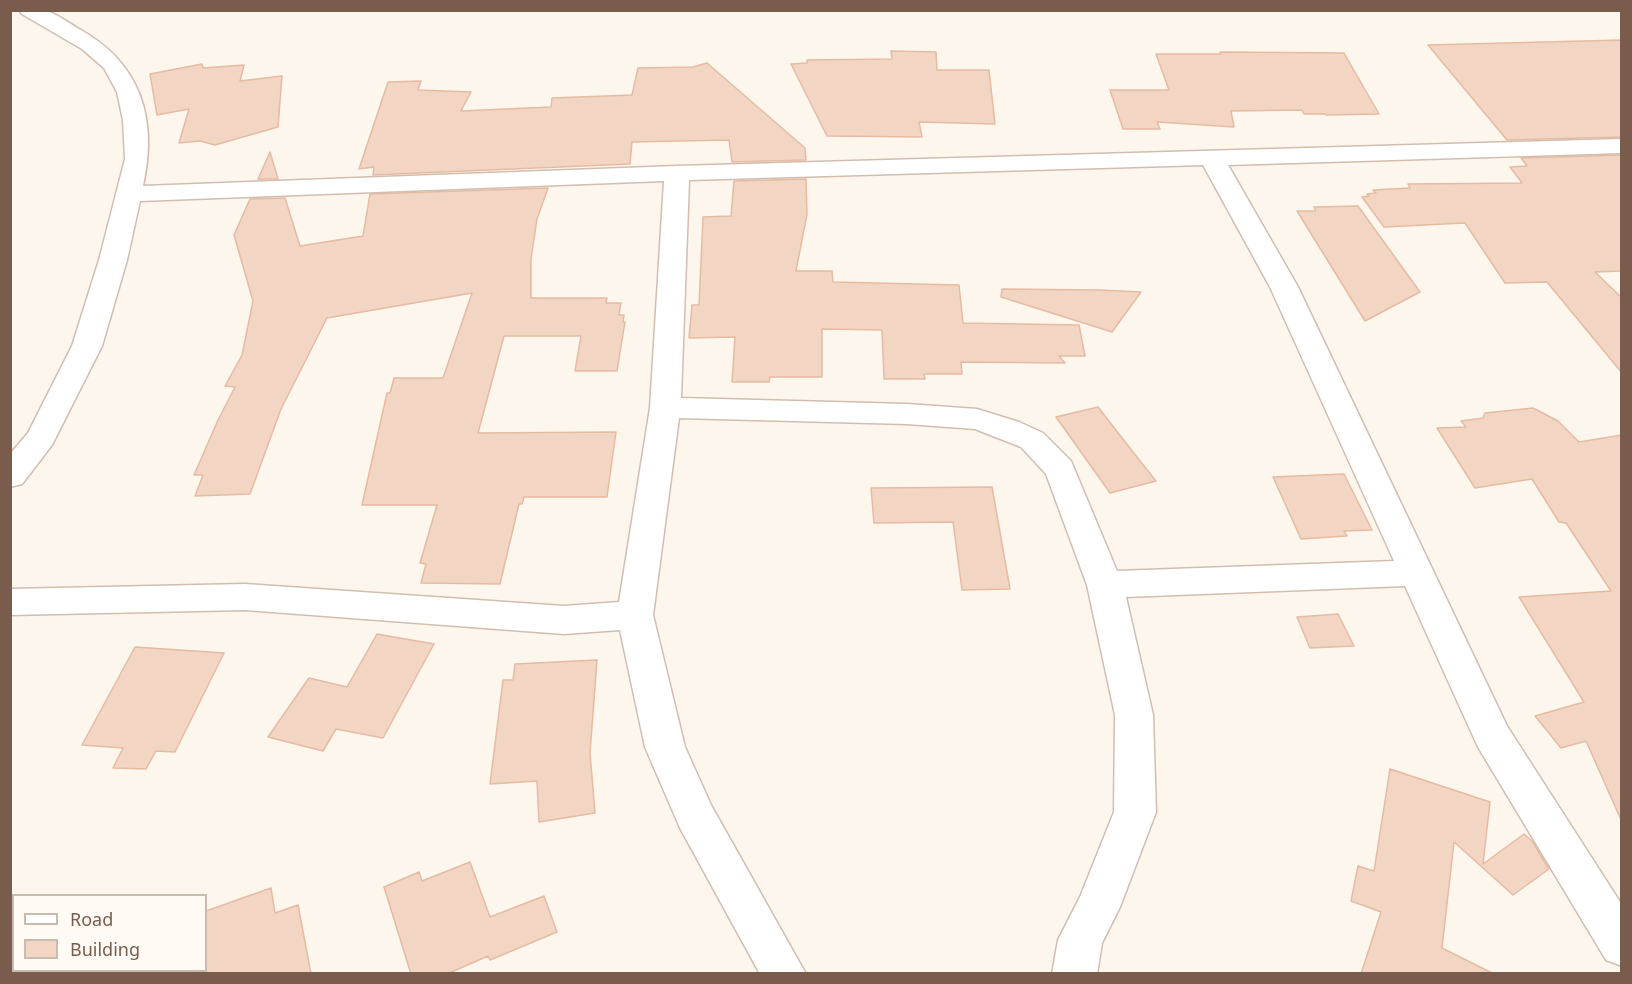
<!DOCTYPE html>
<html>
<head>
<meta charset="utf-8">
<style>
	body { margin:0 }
	#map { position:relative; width:1632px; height:984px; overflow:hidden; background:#fdf6ec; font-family:"Noto Sans",sans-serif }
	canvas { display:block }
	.frame { position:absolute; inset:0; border:12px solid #7a5c4d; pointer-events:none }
	.legend { position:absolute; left:12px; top:894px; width:195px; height:78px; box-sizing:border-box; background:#fffaf3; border:2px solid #cabbb1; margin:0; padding:8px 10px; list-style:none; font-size:18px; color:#7a5c4d }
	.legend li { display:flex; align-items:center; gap:12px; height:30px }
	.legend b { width:30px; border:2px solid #cabbb1 }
</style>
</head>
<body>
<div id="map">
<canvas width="1632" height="984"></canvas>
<div class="frame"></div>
<ul class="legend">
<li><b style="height:8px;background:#fff"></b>Road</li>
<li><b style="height:16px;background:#f3d5c3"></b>Building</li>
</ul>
</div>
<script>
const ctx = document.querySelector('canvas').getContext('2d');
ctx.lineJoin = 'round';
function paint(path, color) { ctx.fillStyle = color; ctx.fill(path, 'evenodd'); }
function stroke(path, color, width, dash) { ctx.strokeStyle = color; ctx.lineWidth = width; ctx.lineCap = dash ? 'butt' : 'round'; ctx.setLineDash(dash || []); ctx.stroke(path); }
const building = new Path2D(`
	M 1622,40 L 1622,137 L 1507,140 L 1428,45 Z
	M 891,51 L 936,52 L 937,70 L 989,70 L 995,124 L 919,122 L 922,137 L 827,136 L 791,64 L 807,63 L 807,60 L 892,59 Z
	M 1220,52 L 1344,53 L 1379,114 L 1326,115 L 1325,114 L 1304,114 L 1302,110 L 1231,111 L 1234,127 L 1157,122 L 1160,129 L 1123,129 L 1110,90 L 1169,90 L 1156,54 L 1221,54 Z
	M 707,63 L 805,148 L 806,160 L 732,162 L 729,140 L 632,142 L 630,164 L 373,175 L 374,167 L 359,169 L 388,82 L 421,81 L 418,90 L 471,92 L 461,111 L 551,107 L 552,98 L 632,95 L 638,68 L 693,67 Z
	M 202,64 L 203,68 L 244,65 L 240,81 L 282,76 L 278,127 L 215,145 L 200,141 L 179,143 L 189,109 L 157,115 L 150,74 Z
	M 270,152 L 278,179 L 258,179 Z
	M 1622,155 L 1622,271 L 1595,272 L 1622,298 L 1622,373 L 1547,282 L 1505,283 L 1465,223 L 1384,227 L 1362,197 L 1369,196 L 1367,194 L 1376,193 L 1373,190 L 1410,188 L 1408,184 L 1522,183 L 1510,167 L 1527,166 L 1521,158 Z
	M 806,179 L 807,214 L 796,271 L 832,271 L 833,282 L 959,285 L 963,323 L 1079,325 L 1085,356 L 1059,356 L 1065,363 L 961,362 L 962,374 L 924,374 L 925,379 L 884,379 L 882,330 L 822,329 L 822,377 L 770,377 L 769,382 L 732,382 L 735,337 L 689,338 L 692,305 L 699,305 L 703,217 L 731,216 L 734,181 Z
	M 548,188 L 537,219 L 531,259 L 531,298 L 607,298 L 606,303 L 621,303 L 619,315 L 624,315 L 623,322 L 625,322 L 617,371 L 575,371 L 581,336 L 504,336 L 478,433 L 616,432 L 607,497 L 524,497 L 522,504 L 519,504 L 500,584 L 421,583 L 426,564 L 420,563 L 437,505 L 362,505 L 387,393 L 390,393 L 394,378 L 443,378 L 472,293 L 327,318 L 281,409 L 250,494 L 195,496 L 203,475 L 194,475 L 218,420 L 235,387 L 225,386 L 242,355 L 253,301 L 234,235 L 250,199 L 285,198 L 300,246 L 363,236 L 370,194 Z
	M 1358,206 L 1420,292 L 1365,321 L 1297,211 L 1316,211 L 1314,207 Z
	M 1002,289 L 1099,290 L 1141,292 L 1112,332 L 1001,297 Z
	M 1098,407 L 1133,452 L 1156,481 L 1110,493 L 1056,417 Z
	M 1533,408 L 1558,421 L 1579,442 L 1622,435 L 1622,822 L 1586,741 L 1561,748 L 1535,716 L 1584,702 L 1519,597 L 1611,591 L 1566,523 L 1559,522 L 1532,479 L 1475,488 L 1437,428 L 1466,427 L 1461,421 L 1483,418 L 1485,413 Z
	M 1344,474 L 1372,530 L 1344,531 L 1347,536 L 1301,539 L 1273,477 Z
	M 992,487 L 1010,589 L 962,590 L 953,522 L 874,523 L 871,488 Z
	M 1338,614 L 1354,646 L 1310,648 L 1297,617 Z
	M 377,634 L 434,644 L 383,738 L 336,729 L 323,751 L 268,737 L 309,678 L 347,687 Z
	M 135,647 L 224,653 L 175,752 L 156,751 L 146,769 L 113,768 L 123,748 L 82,745 Z
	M 597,660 L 590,753 L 595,813 L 539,822 L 537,781 L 490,784 L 503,680 L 513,680 L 515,664 Z
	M 1390,769 L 1490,802 L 1483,864 L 1524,834 L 1532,841 L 1549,869 L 1513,895 L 1454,842 L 1442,948 L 1494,974 L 1361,974 L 1381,912 L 1351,901 L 1358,866 L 1374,871 Z
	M 470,862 L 490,917 L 544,896 L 557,932 L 490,960 L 488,956 L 447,974 L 411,974 L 384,887 L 419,872 L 422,881 Z
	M 271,888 L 275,913 L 298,905 L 311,974 L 206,974 L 206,911 Z`);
paint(building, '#f3d5c3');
stroke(building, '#e6bba3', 1.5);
const minor = new Path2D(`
	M 19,10 C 27,10 39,9 47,11 C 58,15 69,23 79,29 C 141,63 158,119 143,186 L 677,166 L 1622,139 L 1622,153 L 1228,165 L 1298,287 L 1507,726 L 1622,905 L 1622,966 L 1606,960 L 1478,747 L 1405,586 L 1126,597 L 1153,715 L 1156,812 L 1120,907 L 1102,943 L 1097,974 L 1052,974 L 1058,940 L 1080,897 L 1114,812 L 1115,715 L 1087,585 L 1046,474 L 1021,447 L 975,429 L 907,424 L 679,418 L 653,615 L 685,747 L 711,805 L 806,974 L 760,974 L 680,828 L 645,747 L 620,630 L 564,634 L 245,610 L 10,615 L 10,589 L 245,584 L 564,606 L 619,602 L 650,408 L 664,181 L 140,201 L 127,260 L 102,346 L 52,445 L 22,484 L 10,487 L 10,454 L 28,433 L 72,346 L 99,260 L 125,159 L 123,120 L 117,92 L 104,68 L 82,49 L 22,14 ZM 1203,165 L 1270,287 L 1394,561 L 1117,571 L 1071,461 L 1043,433 L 1019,422 L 977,409 L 907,404 L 681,398 L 689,180 Z`);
stroke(minor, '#d1beb0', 3);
paint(minor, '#fff');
</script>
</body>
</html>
